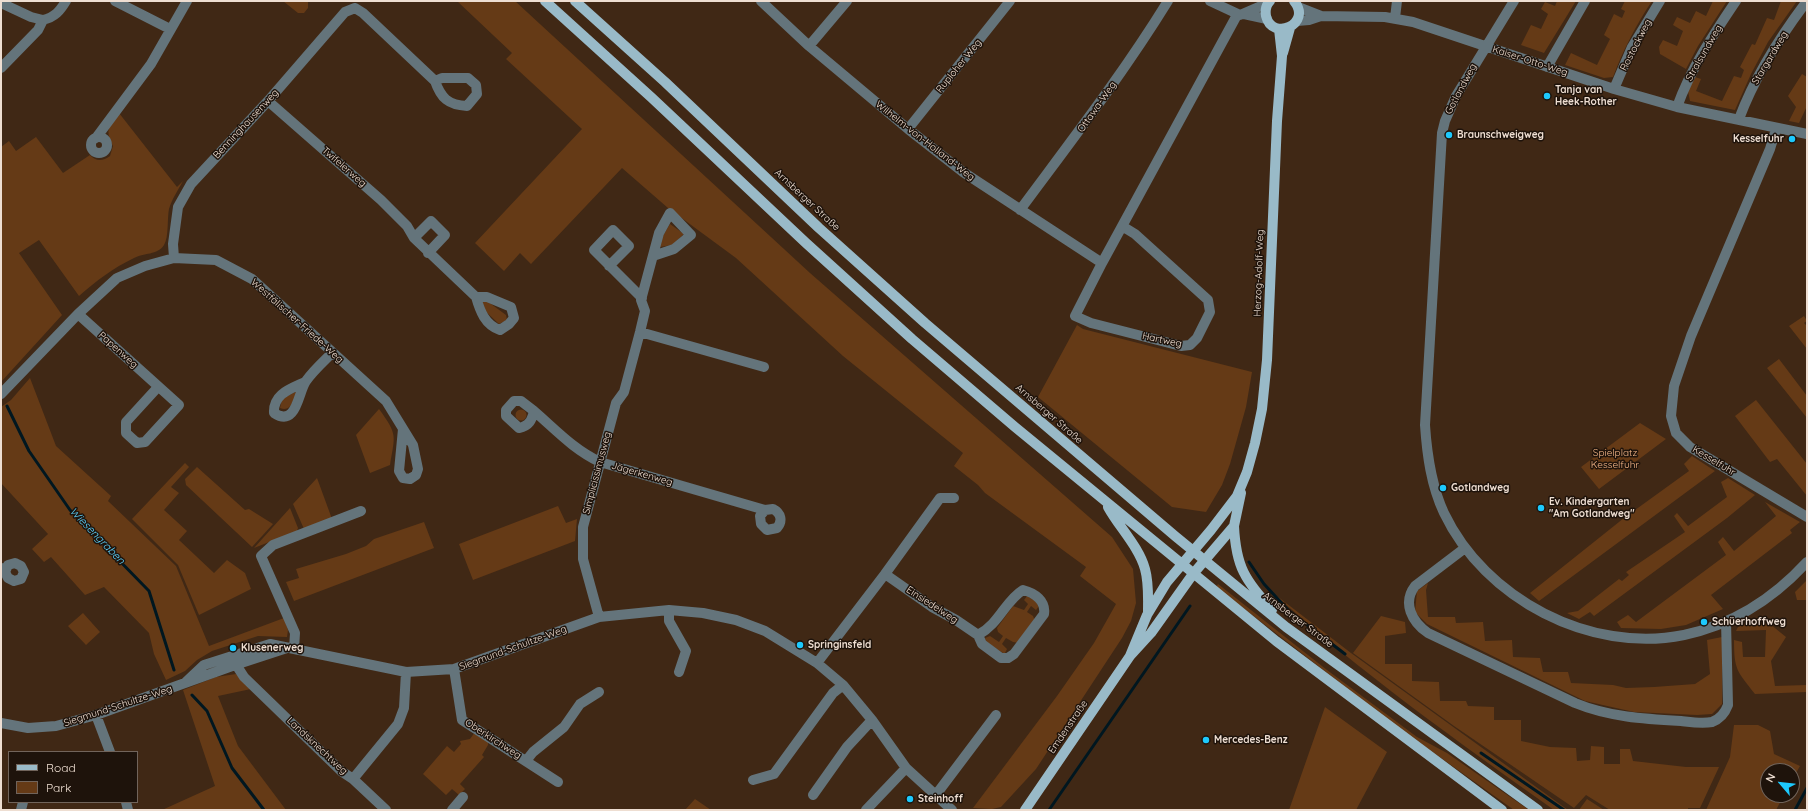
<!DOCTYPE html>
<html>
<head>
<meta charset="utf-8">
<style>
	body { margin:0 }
	#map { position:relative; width:1808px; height:811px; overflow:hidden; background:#402815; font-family:Quicksand,sans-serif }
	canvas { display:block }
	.frame { position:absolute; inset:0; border:2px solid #eeded2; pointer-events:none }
	.legend { position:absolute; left:8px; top:751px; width:130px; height:52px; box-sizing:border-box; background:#1e130b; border:1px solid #71645b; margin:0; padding:5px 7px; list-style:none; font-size:12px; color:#eeded2 }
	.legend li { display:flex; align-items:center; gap:8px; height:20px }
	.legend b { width:20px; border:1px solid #71645b }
	.north { position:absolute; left:1760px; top:763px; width:40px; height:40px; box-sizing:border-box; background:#1e130b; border:1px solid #71645b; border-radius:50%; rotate:298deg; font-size:11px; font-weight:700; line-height:16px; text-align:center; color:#eeded2 }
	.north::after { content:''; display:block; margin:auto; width:14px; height:18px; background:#1dc9fd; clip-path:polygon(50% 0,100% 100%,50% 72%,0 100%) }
</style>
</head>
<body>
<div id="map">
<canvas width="1808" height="811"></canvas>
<div class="frame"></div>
<ul class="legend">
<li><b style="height:5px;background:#99bac8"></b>Road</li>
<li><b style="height:11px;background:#653a16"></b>Park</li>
</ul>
<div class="north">N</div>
</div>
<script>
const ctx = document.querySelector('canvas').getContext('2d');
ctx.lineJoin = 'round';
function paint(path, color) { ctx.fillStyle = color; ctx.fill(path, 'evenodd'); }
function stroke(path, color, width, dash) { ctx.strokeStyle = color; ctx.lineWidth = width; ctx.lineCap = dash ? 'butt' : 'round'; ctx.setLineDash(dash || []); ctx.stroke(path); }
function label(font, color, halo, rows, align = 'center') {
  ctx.font = font + ' Quicksand,sans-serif'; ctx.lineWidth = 3; ctx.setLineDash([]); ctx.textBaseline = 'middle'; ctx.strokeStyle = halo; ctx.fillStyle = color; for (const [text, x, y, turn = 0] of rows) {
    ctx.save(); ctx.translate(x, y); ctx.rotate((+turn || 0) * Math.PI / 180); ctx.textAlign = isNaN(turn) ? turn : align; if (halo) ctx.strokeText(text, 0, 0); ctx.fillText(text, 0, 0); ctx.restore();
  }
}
paint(new Path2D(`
	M 283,1 L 308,1 L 308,8 L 304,13 L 298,13 Z
	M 457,1 L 515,1 L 810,273 L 1112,537 L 1133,569 L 1136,603 L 1131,621 L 1122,638 L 1036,769 L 1001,807 L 992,809 L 973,808 L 1057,696 L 1094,643 L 1116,604 L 1080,576 L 1086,567 L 985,493 L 978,485 L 954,466 L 963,453 L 843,356 L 736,258 L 668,208 L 622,168 L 531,264 L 520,253 L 504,271 L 475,243 L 582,129 L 506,59 L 512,53 Z
	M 1557,1 L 1576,1 L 1544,53 L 1521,45 L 1531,25 L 1541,29 L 1548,14 L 1541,9 L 1545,2 L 1555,6 Z
	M 1625,1 L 1652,1 C 1636,25 1623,50 1613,77 L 1604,78 L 1565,65 L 1571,53 L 1597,65 L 1610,39 L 1604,35 L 1614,14 L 1622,18 L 1625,11 L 1621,9 Z
	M 1713,1 L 1727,1 L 1698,46 L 1686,69 L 1660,54 L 1659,47 L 1663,40 L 1677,46 L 1683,31 L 1673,25 L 1677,17 L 1690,23 L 1696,11 L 1706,16 Z
	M 1781,1 L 1797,1 L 1768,42 L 1751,74 L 1735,110 L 1690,101 L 1688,91 L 1695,77 L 1701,79 L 1696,91 L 1722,101 L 1734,76 L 1741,78 L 1744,70 L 1740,67 L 1752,44 L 1755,45 L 1767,18 L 1774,20 Z
	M 1802,74 L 1807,77 L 1807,106 L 1799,123 L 1789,121 L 1796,107 L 1788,96 Z
	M 119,113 L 177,187 L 183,181 C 178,190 172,199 169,209 C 167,219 169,237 164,245 C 158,255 143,253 134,258 C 113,268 96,281 79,296 L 39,240 L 19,253 L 62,315 L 1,382 L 1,147 L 9,141 L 16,151 L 36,137 L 63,173 L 90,155 C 96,162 103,161 110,156 L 113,146 C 105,130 108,127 119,113 Z
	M 670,224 L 684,234 L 672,245 L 660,247 L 661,239 Z
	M 482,301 L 487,301 L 506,315 L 507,320 L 499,324 L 483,309 Z
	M 1804,316 L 1807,321 L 1804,323 L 1807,326 L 1807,349 L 1789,326 Z
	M 1077,325 L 1083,329 L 1252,372 L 1246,407 L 1230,464 L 1222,485 L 1206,512 L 1172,507 L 1038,397 Z
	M 1779,359 L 1807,396 L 1807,418 L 1767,368 Z
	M 30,378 L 56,446 L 111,496 L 108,501 L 176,566 L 209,646 L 284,618 L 288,630 L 287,637 L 258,636 L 212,651 L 197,660 L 185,671 L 166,680 L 154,654 L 149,633 L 104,587 L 85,595 L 51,557 L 44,562 L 32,549 L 48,534 L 1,483 L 1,407 L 11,400 Z
	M 297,391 C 294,399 291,413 280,408 L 282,399 Z
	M 1756,400 L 1807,464 L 1807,496 L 1777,459 L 1770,462 L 1735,416 Z
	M 379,409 C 398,435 395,435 390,465 L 370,473 L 356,435 Z
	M515.5 415a5.5 5.5 0 1 1 11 0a5.5 5.5 0 1 1-11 0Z
	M 1640,423 L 1666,439 L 1599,489 L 1581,467 Z
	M 1692,456 L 1715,471 L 1539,601 L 1530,593 L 1624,518 L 1689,471 L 1684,464 Z
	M 185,463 L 189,467 L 171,487 L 179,493 L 164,510 L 187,531 L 179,540 L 214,573 L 227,560 L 245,573 L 251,589 L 199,615 L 178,565 L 132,519 Z
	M 197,467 L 245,510 L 249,509 L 273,524 L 252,547 L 186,485 L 185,479 Z
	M 317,478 L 332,519 L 304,529 L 293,504 Z
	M 1728,478 L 1755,495 L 1727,518 L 1594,616 L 1590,612 L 1579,619 L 1567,613 L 1578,611 L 1619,579 L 1622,581 L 1629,575 L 1626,572 L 1685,532 L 1674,516 L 1677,513 L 1688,526 L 1727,497 L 1721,482 Z
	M 1765,502 L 1800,522 L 1790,530 L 1792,533 L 1711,595 L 1723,609 L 1686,625 L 1661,629 L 1621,628 L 1617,622 L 1628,615 L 1636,622 L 1726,555 L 1718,542 L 1723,537 L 1734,551 L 1776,516 Z
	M 558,506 L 566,523 L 577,519 L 575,541 L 473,580 L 459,544 Z
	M 290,508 L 298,528 L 297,531 L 254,548 Z
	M 424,522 L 434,548 L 294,601 L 286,582 L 299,578 L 296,569 L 346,554 L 366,546 L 374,539 Z
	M 1807,580 L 1807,600 L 1797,600 L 1795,592 Z
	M 1428,583 L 1426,590 L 1428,617 L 1455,617 L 1456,623 L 1483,622 L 1485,641 L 1512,640 L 1513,657 L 1540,658 L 1543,672 L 1568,672 L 1571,683 L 1613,685 L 1626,688 L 1654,687 L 1695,684 L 1710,674 L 1707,640 L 1722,637 L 1722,704 L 1712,714 L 1697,715 L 1634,712 L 1585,701 L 1427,624 L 1415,612 L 1417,591 Z
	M 1218,584 L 1327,670 L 1417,737 L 1447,753 L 1529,810 L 1514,810 L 1392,723 L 1216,587 Z
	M 1273,593 L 1351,653 L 1568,810 L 1554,810 C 1457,741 1361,673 1273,593 Z
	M 1027,596 L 1035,600 L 1039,606 L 1036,610 L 1031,606 L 1027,612 L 1033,616 L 1035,621 L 1019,643 L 1013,642 L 1006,638 L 1002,644 L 1007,649 L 1005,653 L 1003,653 L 986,642 L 985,638 L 990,636 L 999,642 L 1003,636 L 998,632 L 997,628 L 1013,606 L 1024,610 L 1028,604 L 1024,600 Z
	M 83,613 L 100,632 L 86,645 L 68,626 Z
	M 1381,616 L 1405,622 L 1406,633 L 1385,636 L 1385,664 L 1412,664 L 1412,681 L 1439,682 L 1440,701 L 1466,701 L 1468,706 L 1494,707 L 1494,720 L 1521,720 L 1521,741 L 1550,747 L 1576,748 L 1577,761 L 1590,760 L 1591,746 L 1604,747 L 1604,764 L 1620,764 L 1620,749 L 1630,749 L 1633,761 L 1686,767 L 1719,767 L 1700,808 L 1688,808 L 1688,810 L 1610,810 L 1586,795 L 1574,808 L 1454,726 L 1353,653 Z
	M 1760,616 L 1786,637 L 1771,661 L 1775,686 L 1807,685 L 1807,692 L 1755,694 C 1737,671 1734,670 1734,640 L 1742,642 L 1743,657 L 1765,657 L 1766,630 L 1736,631 L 1738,627 Z
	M 236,674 L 251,689 L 218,696 L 238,746 L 286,810 L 162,810 L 215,786 L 183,690 L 216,677 Z
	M 1325,707 L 1387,752 L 1356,810 L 1289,810 Z
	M 1734,725 L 1758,725 L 1770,731 L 1774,754 L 1800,766 L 1792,780 L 1792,771 L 1768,771 L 1768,795 L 1784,795 L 1776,810 L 1706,810 L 1730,757 Z
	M 475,732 L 488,742 L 488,745 L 482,755 L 484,757 L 460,784 L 465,789 L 459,795 L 452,789 L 446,795 L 423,774 L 447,746 L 454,752 L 461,744 L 460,741 L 470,739 Z
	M 695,799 L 711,810 L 685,810 Z
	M 1587,799 L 1604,810 L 1579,810 Z`), '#653a16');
stroke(new Path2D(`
	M 7,406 L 29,451 L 70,510 L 149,591 L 174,670
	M 1249,562 L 1264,584 L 1289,611 L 1345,654
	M 192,695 L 207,711 L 232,768 L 264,810
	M 1481,753 L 1564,810
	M 1049,810 L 1190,606
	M 1795,810 L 1807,788`), '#001720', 3);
stroke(new Path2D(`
	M 115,1 L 170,29
	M 761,1 L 809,46 L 908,129 L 963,172 L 1102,263
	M 1210,1 L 1240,15 L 1268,3
	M 1514,1 L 1456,96 L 1445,121 L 1442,133 L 1425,425 C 1427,455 1431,485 1444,513 C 1485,599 1590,654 1684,635 C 1732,625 1774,598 1807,562
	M 1,3 L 31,17 L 43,20
	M 1298,7 L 1321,16
	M 355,8 L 363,13 L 435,81 C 441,98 448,105 467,106 L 477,94 L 476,85 L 468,78 L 442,78 L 435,81
	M 1244,14 L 1267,19
	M 1395,18 L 1397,1
	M 1297,21 L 1309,20 L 1321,16 L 1385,17 L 1413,22 L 1614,89 L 1677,107 L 1807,134
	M 809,46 L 847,1
	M 1547,67 L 1585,1
	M 1,68 L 38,30 L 43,20 C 55,17 60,11 66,1
	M 1614,89 L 1632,47 L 1660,1
	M 268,101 L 381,200 L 407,226 L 414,238 L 476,297 C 480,311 485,325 500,330 L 509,324 L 514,318 L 511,307 L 487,297 L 476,297
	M 1677,107 C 1691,68 1713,35 1736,1
	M 1739,119 C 1755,76 1779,38 1807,1
	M 908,129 L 1010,1
	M 1776,129 L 1770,149 L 1691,336 L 1674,386 L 1671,416 L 1676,433 L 1690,447 L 1807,517
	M91 145a8 8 0 1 1 16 0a8 8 0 1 1-16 0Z
	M 96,138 L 151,64 L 187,1
	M 1020,210 C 1071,141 1123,74 1168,1
	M 1122,226 L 1135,234 L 1208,300 L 1210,312 L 1197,338 L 1190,345 L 1181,346 L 1091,323 L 1075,316 L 1102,263 L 1237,15
	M 414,238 L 431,221 L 445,235 L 428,253
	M 174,258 L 173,244 L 178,207 L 191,184 L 268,101 L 345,12 L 355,8
	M 609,266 L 629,246 L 613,230 L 594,250 L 642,298
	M 78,314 L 179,405 L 145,442 L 137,443 L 126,433 L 126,422 L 158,387
	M 640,332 L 764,367
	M 305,382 C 290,389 273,394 274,413 C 297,428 298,392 306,381 C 313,371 323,362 332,353
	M 1,394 L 78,314 L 117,278 L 145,266 L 174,258 L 216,260 L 252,279 L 386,401 L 413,445 L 418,469 L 416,475 L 410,479 L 403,478 L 399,471 L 403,429
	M 534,411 L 521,401 L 514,401 L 506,410 L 506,416 L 519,428 C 529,426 532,420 534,411 C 556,430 573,449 600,462 L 765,510 L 773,509 C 781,513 783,521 777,528 L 767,530 L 761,524 L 760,516 L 765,510
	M 1465,548 L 1415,586 C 1402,603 1412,622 1428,633 L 1575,703 C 1609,717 1644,719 1681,721 C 1690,722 1702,724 1712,722 C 1720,719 1725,713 1728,705 L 1726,621
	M 1,568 L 5,572 L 8,578 L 14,581 L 21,579 L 24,572 L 21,566 L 15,563 L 8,565 L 5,572
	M 885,574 L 932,607 L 956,620 L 978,635 L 982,644 L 1001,658 L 1008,658 L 1014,654 L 1044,614 C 1046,601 1035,593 1023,590 C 1005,601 1000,623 978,635
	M 669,610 L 669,621 L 686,651 L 679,672
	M 599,617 L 583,559 L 583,527 L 616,403 L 624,392 L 640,332 L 645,311 L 641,300 L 659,233 L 670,213 L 691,235 L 674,249 L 653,256
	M 294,649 L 295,633 L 261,556 L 273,545 L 361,511
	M 233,660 L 244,677 L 341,771 L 353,779 L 398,724 L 404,708 L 406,672
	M 817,663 L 885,574 L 940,498 L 954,498
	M 454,669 L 462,720 L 558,782
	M 186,682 L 204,665 L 270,644 L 406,672 L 454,669 L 599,617 L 669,610 L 703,613 L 736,620 L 765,631 L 817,663 L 843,685 L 872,720 L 906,768 L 952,810
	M 96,715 L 110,752
	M 1,723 L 28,728 L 56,726 L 96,715 L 235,665 L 287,648
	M 526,761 L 533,752 L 564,727 L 580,704 L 599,692
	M 353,779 L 386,810
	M 753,780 L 774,774 L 833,693 L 843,685
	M 813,795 L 847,747 L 872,720
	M 935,796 L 996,715
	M 126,802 L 128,810
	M 21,810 L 23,802
	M 452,810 L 463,797
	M 866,810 L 906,768`), '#64747b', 10);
stroke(new Path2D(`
	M 545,1 L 652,98 L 806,243 L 912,339 L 1015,427 L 1276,641 L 1502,810
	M 575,1 L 665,82 L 819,228 L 925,323 L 1175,536 L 1286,627 L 1538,810
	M 1270,1 C 1266,5 1265,10 1266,16 C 1272,42 1313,24 1294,1
	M 1283,53 L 1290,28
	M 1108,507 C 1119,527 1139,547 1145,569 C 1149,583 1148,598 1148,612
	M 1234,526 C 1236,568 1245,579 1272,610
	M 1130,656 L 1147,615 L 1167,582 L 1211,530 L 1237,496 L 1247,472 L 1255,443 L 1262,409 L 1267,360 L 1277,121 L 1282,56 L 1279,29
	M 1025,810 L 1130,656 L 1151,633 L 1193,574 L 1234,526 L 1241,493`), '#99bac8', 10);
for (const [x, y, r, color] of [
	[1547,96,4,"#1dc9fd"],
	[1449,135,4,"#1dc9fd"],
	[1792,139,4,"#1dc9fd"],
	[1443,488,4,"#1dc9fd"],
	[1541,508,4,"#1dc9fd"],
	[1704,622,4,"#1dc9fd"],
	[800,645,4,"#1dc9fd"],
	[233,648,4,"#1dc9fd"],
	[1206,740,4,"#1dc9fd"],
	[910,799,4,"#1dc9fd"]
]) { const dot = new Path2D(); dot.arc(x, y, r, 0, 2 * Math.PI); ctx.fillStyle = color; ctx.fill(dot); stroke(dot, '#1e130b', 1.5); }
label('10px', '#eeded2', '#1e130b', [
	["Rostockweg",1636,45,-63],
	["Stralsundweg",1704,53,-60],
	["Stargardweg",1770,58,-59],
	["Kaiser-Otto-Weg",1530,61,18],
	["Ruploher Weg",959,66,-51],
	["Gotlandweg",1461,89,-62],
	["Ottawa-Weg",1097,107,-55],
	["Benninghausenweg",246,124,-47],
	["Wilhelm-von-Holland-Weg",925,141,38],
	["Twifelerweg",344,167,41],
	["Arnsberger Straße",807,200,43],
	["Herzog-Adolf-Weg",1259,273,-88],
	["Westfälischer-Friede-Weg",297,321,42],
	["Hartweg",1162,340,12],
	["Papenweg",118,350,42],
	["Arnsberger Straße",1049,414,41],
	["Kesselfuhr",1714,461,31],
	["Simplicissimusweg",597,473,-75],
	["Jägerkenweg",642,474,16],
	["Einsiedelweg",932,605,33],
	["Arnsberger Straße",1298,620,37],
	["Siegmund-Schultze-Weg",513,648,-20],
	["Siegmund-Schultze-Weg",118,706,-18],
	["Emdenstraße",1068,727,-56],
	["Oberkirchweg",493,739,33],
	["Landsknechtweg",317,746,43]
]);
label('bold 10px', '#eeded2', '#1e130b', [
	["Tanja van",1555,90],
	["Heek-Rother",1555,102],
	["Braunschweigweg",1457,135],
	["Kesselfuhr",1784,139,"right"],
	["Gotlandweg",1451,488],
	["Ev. Kindergarten",1549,502],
	["\"Am Gotlandweg\"",1549,514],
	["Schüerhoffweg",1712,622],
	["Springinsfeld",808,645],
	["Klusenerweg",241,648],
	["Mercedes-Benz",1214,740],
	["Steinhoff",918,799]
], 'left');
label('10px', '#f6b788', '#1e130b', [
	["Spielplatz",1615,453],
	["Kesselfuhr",1615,465]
]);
label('italic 11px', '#5cd1fb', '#1e130b', [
	["Wiesengraben",97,536,46]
]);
</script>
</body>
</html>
